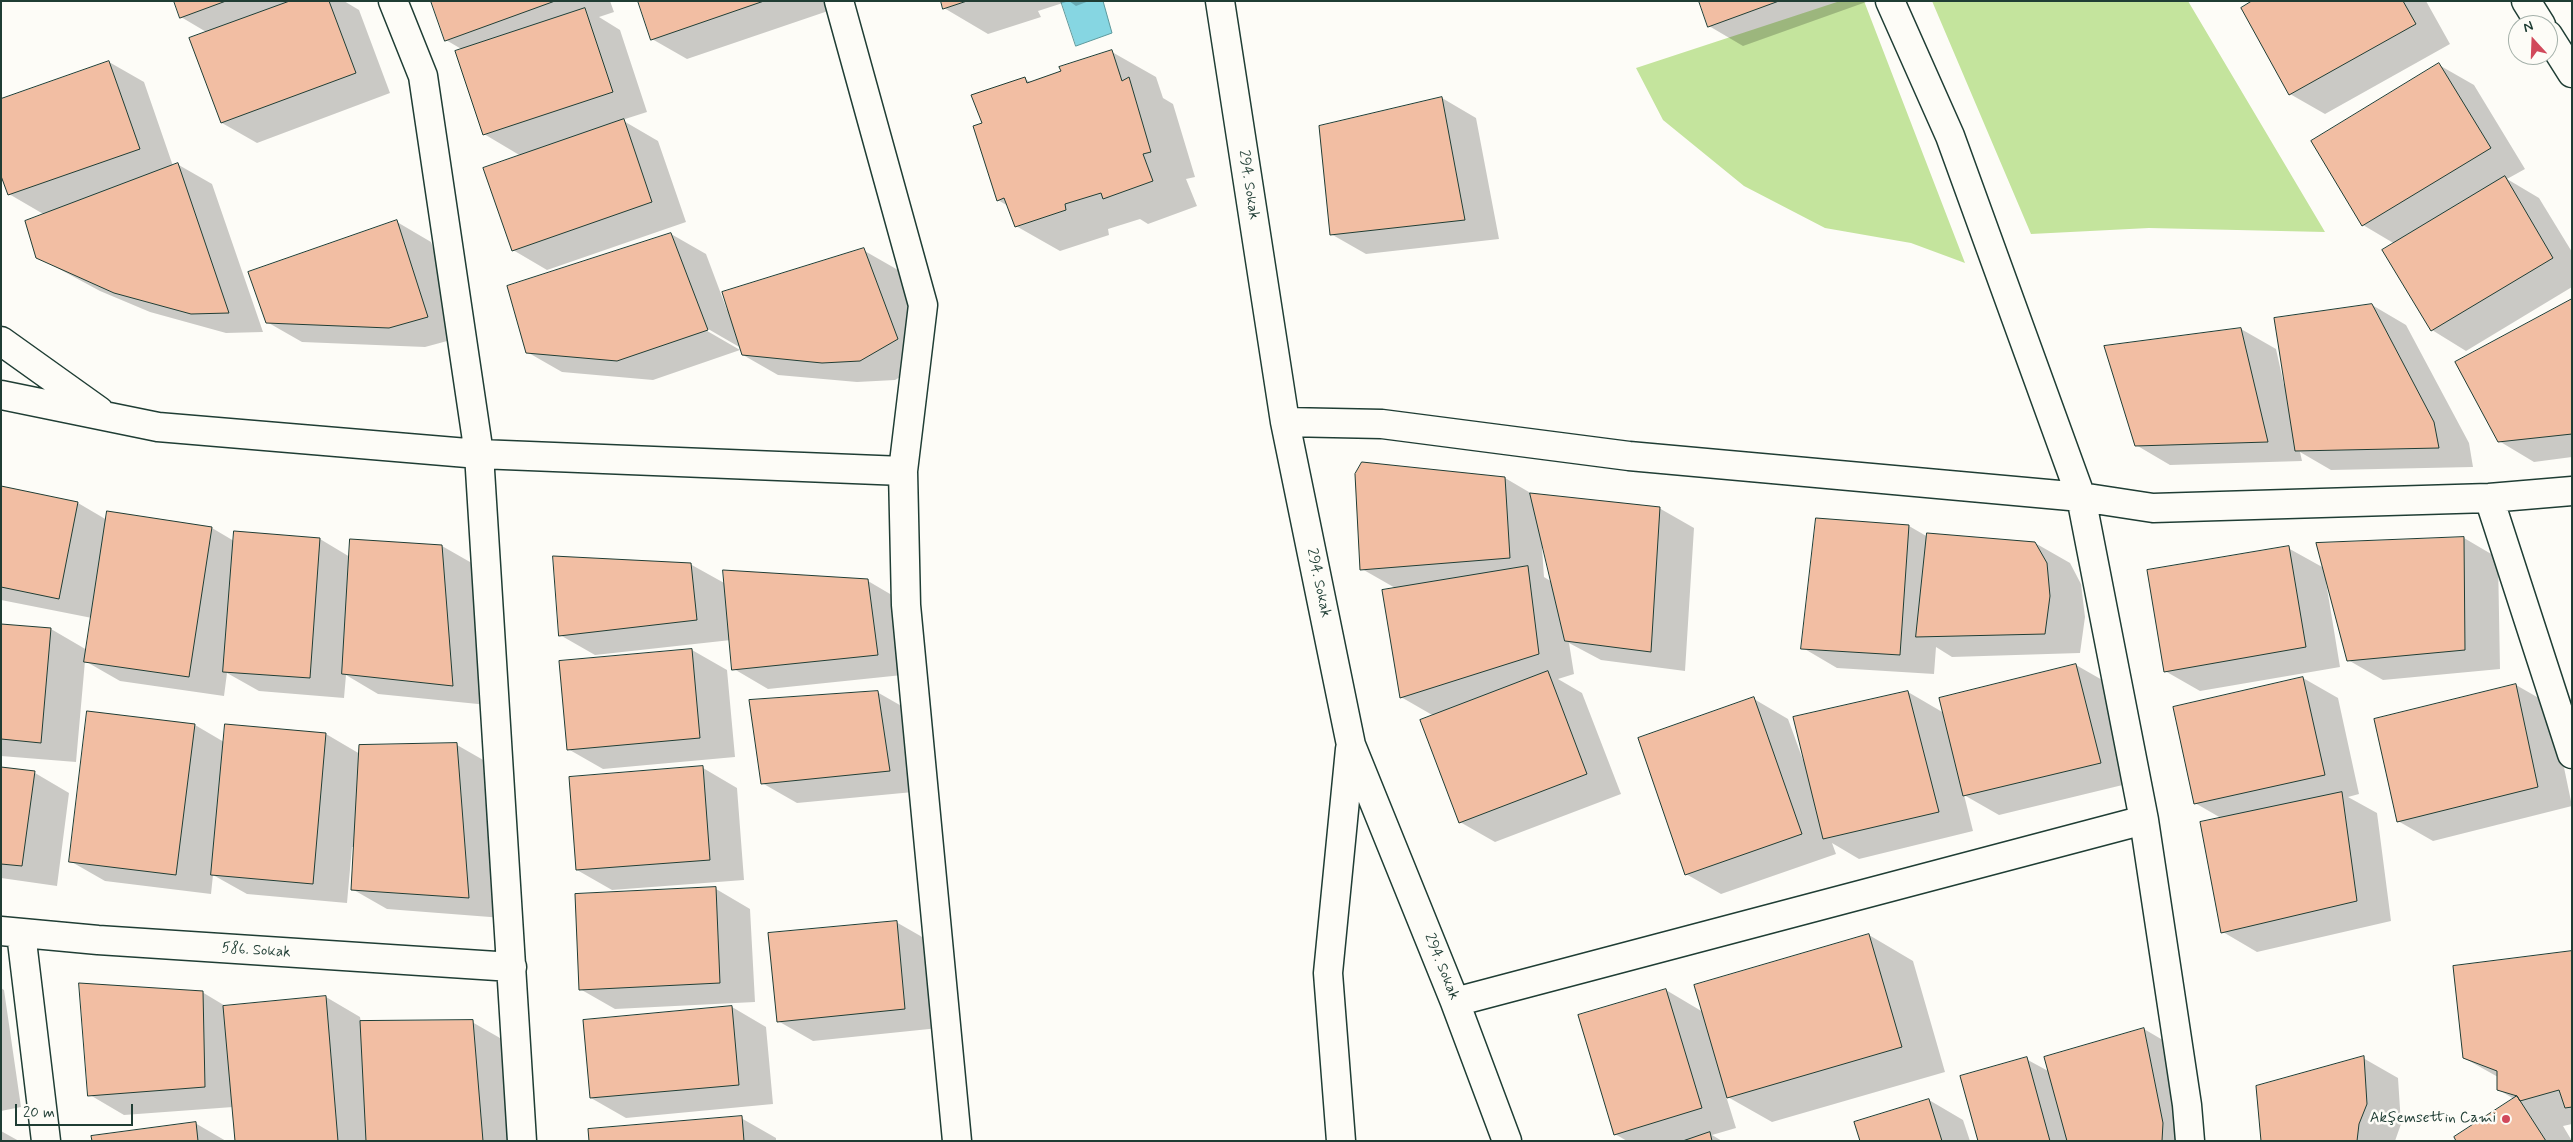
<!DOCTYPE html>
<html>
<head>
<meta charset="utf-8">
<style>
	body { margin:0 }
	#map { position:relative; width:2573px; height:1142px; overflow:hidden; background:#fdfcf7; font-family:Mynerve,sans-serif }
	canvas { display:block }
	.frame { position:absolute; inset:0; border:2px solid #1f3d34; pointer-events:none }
	.north { position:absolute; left:2508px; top:15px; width:50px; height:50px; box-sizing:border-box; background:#fdfcf7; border:1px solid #a4b0a9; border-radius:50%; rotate:340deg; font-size:14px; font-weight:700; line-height:20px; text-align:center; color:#1f3d34 }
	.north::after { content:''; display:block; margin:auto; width:18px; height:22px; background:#d1495b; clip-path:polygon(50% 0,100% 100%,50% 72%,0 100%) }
	.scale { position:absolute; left:15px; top:1104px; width:118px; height:22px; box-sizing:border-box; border:2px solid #1f3d34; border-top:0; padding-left:6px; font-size:15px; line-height:18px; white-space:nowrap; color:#1f3d34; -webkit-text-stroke:4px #fdfcf7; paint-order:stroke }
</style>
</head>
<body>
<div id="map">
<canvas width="2573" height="1142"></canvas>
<div class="frame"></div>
<div class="north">N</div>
<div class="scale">20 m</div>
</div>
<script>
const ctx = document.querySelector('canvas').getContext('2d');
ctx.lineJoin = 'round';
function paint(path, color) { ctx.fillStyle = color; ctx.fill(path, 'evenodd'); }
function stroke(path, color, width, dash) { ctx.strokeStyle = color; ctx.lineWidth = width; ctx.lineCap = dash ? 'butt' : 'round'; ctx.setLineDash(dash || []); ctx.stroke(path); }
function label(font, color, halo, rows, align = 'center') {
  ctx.font = font + ' Mynerve,sans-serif'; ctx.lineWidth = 5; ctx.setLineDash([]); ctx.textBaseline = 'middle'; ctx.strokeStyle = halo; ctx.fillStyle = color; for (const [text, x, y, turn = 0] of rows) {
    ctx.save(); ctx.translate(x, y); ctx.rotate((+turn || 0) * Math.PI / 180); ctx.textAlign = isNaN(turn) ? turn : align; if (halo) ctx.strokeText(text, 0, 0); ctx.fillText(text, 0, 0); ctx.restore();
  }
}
paint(new Path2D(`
	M 1840,1 L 1864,1 L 1965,263 L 1911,243 L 1825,228 L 1744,186 L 1663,120 L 1636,68 Z
	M 1932,1 L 2188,1 L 2325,232 L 2149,228 L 2031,234 Z`), '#c4e49d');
const water = new Path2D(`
	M 1061,1 L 1103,1 L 1112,33 L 1076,46 Z`);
paint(water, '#86d6e2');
stroke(water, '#5d999c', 1);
paint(new Path2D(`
	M 175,1 L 344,1 L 359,10 L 390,93 L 257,143 L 222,123 L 208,33 L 181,17 Z
	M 432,1 L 610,1 L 614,12 L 599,17 L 620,30 L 647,112 L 622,120 L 658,141 L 686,222 L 547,270 L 513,250 L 521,156 L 484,134 L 463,50 L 446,40 Z
	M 639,1 L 825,1 L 828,11 L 687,59 L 652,39 Z
	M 942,1 L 1089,1 L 1076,6 L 1069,1 L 1038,11 L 1041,17 L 988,34 L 944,8 Z
	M 1700,1 L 1869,1 L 1743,46 L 1709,26 Z
	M 2248,1 L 2426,1 L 2450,44 L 2325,114 L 2290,94 L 2251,3 Z
	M 1112,52 L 1156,77 L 1163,98 L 1173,104 L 1195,177 L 1186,179 L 1197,206 L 1148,224 L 1140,219 L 1108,229 L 1109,235 L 1060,251 L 1016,226 L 1008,206 L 998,200 L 984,124 L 1025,79 L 1032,83 Z
	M 109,62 L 144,82 L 173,166 L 177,164 L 212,184 L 263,332 L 226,333 L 150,312 L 100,291 L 37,257 L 45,215 L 9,194 Z
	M 2439,65 L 2474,85 L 2525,169 L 2507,179 L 2539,198 L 2572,252 L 2572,287 L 2466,351 L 2432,330 L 2395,244 L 2363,225 L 2312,142 Z
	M 1442,98 L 1476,118 L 1499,239 L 1366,254 L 1331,234 Z
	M 397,222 L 431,242 L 462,337 L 425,347 L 302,342 L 267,322 Z
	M 671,234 L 706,254 L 727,310 L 863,250 L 898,270 L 932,359 L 895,380 L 857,382 L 778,375 L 743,355 L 741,348 L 703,326 L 702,328 L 740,350 L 653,380 L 562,372 L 527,352 Z
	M 2572,301 L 2572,457 L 2534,462 L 2499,441 Z
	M 2372,305 L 2406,325 L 2469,443 L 2473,467 L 2331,470 L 2300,452 L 2302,461 L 2170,465 L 2136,445 L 2241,329 L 2276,349 L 2284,385 Z
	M 1505,478 L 1534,495 L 1659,508 L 1694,528 L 1685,671 L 1601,660 L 1569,643 L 1574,674 L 1558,679 L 1582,693 L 1621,794 L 1495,842 L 1460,822 L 1434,716 L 1401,697 L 1397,589 L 1362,569 ZM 1542,548 L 1544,548 L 1552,582 L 1544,577 Z
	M 1,487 L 78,503 L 107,520 L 212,528 L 234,541 L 235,533 L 320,539 L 350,557 L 442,546 L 477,566 L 488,705 L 378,694 L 346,675 L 344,698 L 259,691 L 227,673 L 224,696 L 120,681 L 85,661 L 76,762 L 1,756 L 1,625 L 51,629 L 87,650 L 92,618 L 1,600 Z
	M 1909,526 L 1928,537 L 2035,543 L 2070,563 L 2081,584 L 2085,617 L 2080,653 L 1952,657 L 1936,647 L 1934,674 L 1837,668 L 1803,648 Z
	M 2464,538 L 2498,558 L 2500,669 L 2383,680 L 2348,660 L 2327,581 L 2326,582 L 2340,667 L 2200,691 L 2165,671 L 2288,548 L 2324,568 Z
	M 690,564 L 726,584 L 868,581 L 902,601 L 912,674 L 768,689 L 734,669 L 731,640 L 595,655 L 560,635 Z
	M 692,650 L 727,670 L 735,757 L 603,769 L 568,749 Z
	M 2076,665 L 2111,685 L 2135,782 L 1999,815 L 1964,795 L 1973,831 L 1859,859 L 1832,843 L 1836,854 L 1721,894 L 1686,874 L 1754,699 L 1788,719 L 1803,760 L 1908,692 L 1944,713 Z
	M 2303,678 L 2338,698 L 2359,794 L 2348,797 L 2377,813 L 2391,921 L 2257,952 L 2223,932 L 2221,818 L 2195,803 Z
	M 2516,685 L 2551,705 L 2572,806 L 2433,841 L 2398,821 Z
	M 877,692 L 912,712 L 924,791 L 797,803 L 762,783 Z
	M 88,712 L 195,725 L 224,742 L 326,734 L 360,754 L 457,745 L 492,765 L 503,918 L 387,909 L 352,889 L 354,847 L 352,847 L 347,903 L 247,894 L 213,875 L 211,894 L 105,881 L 70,861 Z
	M 1,768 L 35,773 L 69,793 L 57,886 L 1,878 Z
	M 703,768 L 737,788 L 744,880 L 612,890 L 577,870 Z
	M 716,889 L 750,909 L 755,1002 L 615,1009 L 580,989 Z
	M 896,922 L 931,942 L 939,1028 L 813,1041 L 778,1021 Z
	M 1869,935 L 1913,961 L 1945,1072 L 1772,1122 L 1726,1096 L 1736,1128 L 1712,1135 L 1722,1141 L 1627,1141 L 1615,1134 L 1666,990 L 1703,1012 Z
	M 2572,952 L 2572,1124 L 2563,1126 L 2572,1141 L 2458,1141 L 2514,1099 L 2499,1090 L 2498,1077 L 2464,1058 Z
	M 1,988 L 4,990 L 21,1107 L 1,1111 Z
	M 202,992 L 227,1007 L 326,997 L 360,1017 L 361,1023 L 472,1022 L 507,1042 L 516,1141 L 236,1141 L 233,1107 L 124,1115 L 90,1095 Z
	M 732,1007 L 766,1027 L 773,1104 L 626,1118 L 591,1098 Z
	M 2144,1029 L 2178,1049 L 2197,1141 L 1979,1141 L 2026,1059 L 2050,1072 Z
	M 2363,1058 L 2398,1078 L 2401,1124 L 2395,1141 L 2263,1141 Z
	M 1929,1100 L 1963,1120 L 1970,1141 L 1861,1141 Z
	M 741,1118 L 776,1138 L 776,1141 L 591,1141 Z
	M 195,1123 L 226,1141 L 93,1141 Z
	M 1,1131 L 19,1141 L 1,1141 Z`), '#0003');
const building = new Path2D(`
	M 174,1 L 226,1 L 180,18 Z
	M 290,1 L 329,1 L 356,73 L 221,123 L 189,38 Z
	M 431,1 L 555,1 L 445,41 Z
	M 638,1 L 764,1 L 651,40 Z
	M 941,1 L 967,1 L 943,9 Z
	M 1699,1 L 1779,1 L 1708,27 Z
	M 2252,1 L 2403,1 L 2416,24 L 2289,95 L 2241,8 Z
	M 585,8 L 613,92 L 483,135 L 455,51 Z
	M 1112,50 L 1122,81 L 1129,77 L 1151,152 L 1143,154 L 1153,181 L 1103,199 L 1101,193 L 1065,204 L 1066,210 L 1015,227 L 1004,198 L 997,201 L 973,126 L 982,123 L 971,95 L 1025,77 L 1027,83 L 1061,71 L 1059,67 Z
	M 109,61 L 140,149 L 8,195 L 1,176 L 1,99 Z
	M 2439,63 L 2491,148 L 2362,226 L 2311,141 Z
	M 1442,97 L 1465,220 L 1330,235 L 1319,126 Z
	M 624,119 L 652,202 L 512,251 L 483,168 Z
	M 178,163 L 229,313 L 191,314 L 114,293 L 36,258 L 25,221 Z
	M 2505,176 L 2553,258 L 2431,331 L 2382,250 Z
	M 397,220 L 428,317 L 389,328 L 266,323 L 248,272 Z
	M 671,233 L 708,330 L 617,361 L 526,353 L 507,286 Z
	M 864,248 L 898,339 L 860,361 L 822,363 L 742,355 L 722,292 Z
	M 2572,299 L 2572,434 L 2498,442 L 2455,362 Z
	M 2372,304 L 2434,422 L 2439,448 L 2295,451 L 2274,318 Z
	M 2241,328 L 2268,442 L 2135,446 L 2104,346 Z
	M 1362,462 L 1505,477 L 1510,558 L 1360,570 L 1355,474 Z
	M 1,486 L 78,502 L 59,599 L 1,587 Z
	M 1530,493 L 1660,507 L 1651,652 L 1565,641 Z
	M 107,511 L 212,527 L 189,677 L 84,662 Z
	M 1816,518 L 1909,525 L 1900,655 L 1801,649 Z
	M 234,531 L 320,538 L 310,678 L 223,672 Z
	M 1927,533 L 2035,542 L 2047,563 L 2050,596 L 2045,634 L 1916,637 Z
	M 2464,537 L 2465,650 L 2347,661 L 2316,543 Z
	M 350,539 L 442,545 L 453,686 L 342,674 Z
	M 2289,546 L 2306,647 L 2164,672 L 2147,570 Z
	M 553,556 L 691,563 L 697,620 L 559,636 Z
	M 1528,566 L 1539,654 L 1400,698 L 1382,590 Z
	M 723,570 L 868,579 L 878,655 L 732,670 Z
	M 1,624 L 51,628 L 41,743 L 1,739 Z
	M 692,649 L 700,738 L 567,750 L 559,661 Z
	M 2076,664 L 2101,763 L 1963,796 L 1939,698 Z
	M 1548,671 L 1587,774 L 1459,823 L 1420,720 Z
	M 2303,677 L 2325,775 L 2194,804 L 2173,707 Z
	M 2516,684 L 2538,787 L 2397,822 L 2374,719 Z
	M 878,691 L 890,771 L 761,784 L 749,700 Z
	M 1908,691 L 1939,812 L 1823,839 L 1793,717 Z
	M 1754,697 L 1802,834 L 1685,875 L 1638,738 Z
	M 87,711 L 195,724 L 176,875 L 69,862 Z
	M 225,724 L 326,733 L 313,884 L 211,875 Z
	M 457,743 L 469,898 L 351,890 L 359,745 Z
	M 703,766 L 710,860 L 576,870 L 569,777 Z
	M 1,767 L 35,771 L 22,866 L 1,864 Z
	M 2342,792 L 2357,901 L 2221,933 L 2200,822 Z
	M 716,887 L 720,983 L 579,990 L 575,894 Z
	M 897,921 L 905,1009 L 777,1022 L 768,933 Z
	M 1869,934 L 1902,1047 L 1727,1098 L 1694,985 Z
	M 2572,951 L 2572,1107 L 2565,1108 L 2559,1090 L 2520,1101 L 2517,1096 L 2497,1090 L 2497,1071 L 2463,1058 L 2453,966 Z
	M 79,983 L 203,991 L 205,1087 L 88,1096 Z
	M 1666,989 L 1702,1108 L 1614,1135 L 1578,1015 Z
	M 326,996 L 338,1141 L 235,1141 L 223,1006 Z
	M 732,1006 L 739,1085 L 590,1098 L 583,1020 Z
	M 473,1020 L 483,1141 L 366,1141 L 360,1021 Z
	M 2144,1028 L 2163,1123 L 2162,1141 L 2067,1141 L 2044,1057 Z
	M 2364,1056 L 2367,1104 L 2359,1124 L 2357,1141 L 2261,1141 L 2256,1086 Z
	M 2027,1057 L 2050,1141 L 1978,1141 L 1960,1076 Z
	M 2517,1096 L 2546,1141 L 2456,1141 L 2454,1137 Z
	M 1929,1099 L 1942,1141 L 1860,1141 L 1854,1122 Z
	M 742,1116 L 744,1141 L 589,1141 L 588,1129 Z
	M 196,1122 L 198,1141 L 92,1141 L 91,1136 Z
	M 1710,1132 L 1712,1141 L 1683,1141 Z`);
paint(building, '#f2bea3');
stroke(building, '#1f3d34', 1);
const minor = new Path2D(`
	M 393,1 L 423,76 L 479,454 L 522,1141
	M 839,1 L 923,305 L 903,471 L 906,605 L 957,1141
	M 1220,1 L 1285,422 L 1351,745 L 1455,1002 L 1507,1141
	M 1890,1 L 1950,136 L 2081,497 L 2144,820 L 2187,1105 L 2190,1141
	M 1,341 L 99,411
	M 1,395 L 158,427 L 479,454 L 903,471
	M 1285,422 L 1382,424 L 1629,456 L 2081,497 L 2153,508 L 2489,498 L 2572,491
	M 2489,498 L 2572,754
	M 1,931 L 98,940 L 512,967
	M 21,933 L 46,1141
	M 1455,1002 L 2144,820
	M 1341,1141 L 1328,973 L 1350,749`);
const tertiary = new Path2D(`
	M 2526,1 L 2541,25
	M 2548,35 L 2572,73`);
stroke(minor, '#1f3d34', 31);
stroke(tertiary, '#1f3d34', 31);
stroke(minor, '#fdfcf7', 28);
stroke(tertiary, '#fdfcf7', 28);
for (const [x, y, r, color] of [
	[2506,1119,5,"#d1495b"]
]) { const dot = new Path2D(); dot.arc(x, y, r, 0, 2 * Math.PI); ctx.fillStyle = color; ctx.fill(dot); stroke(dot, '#fdfcf7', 2); }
label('15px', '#1f3d34', '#fdfcf7', [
	["294. Sokak",1248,185,81],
	["294. Sokak",1318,583,78],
	["586. Sokak",256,951,4],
	["294. Sokak",1441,967,68]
]);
label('15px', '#1f3d34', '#fdfcf7', [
	["Akşemsettin Cami",2496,1119]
], 'right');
</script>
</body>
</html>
